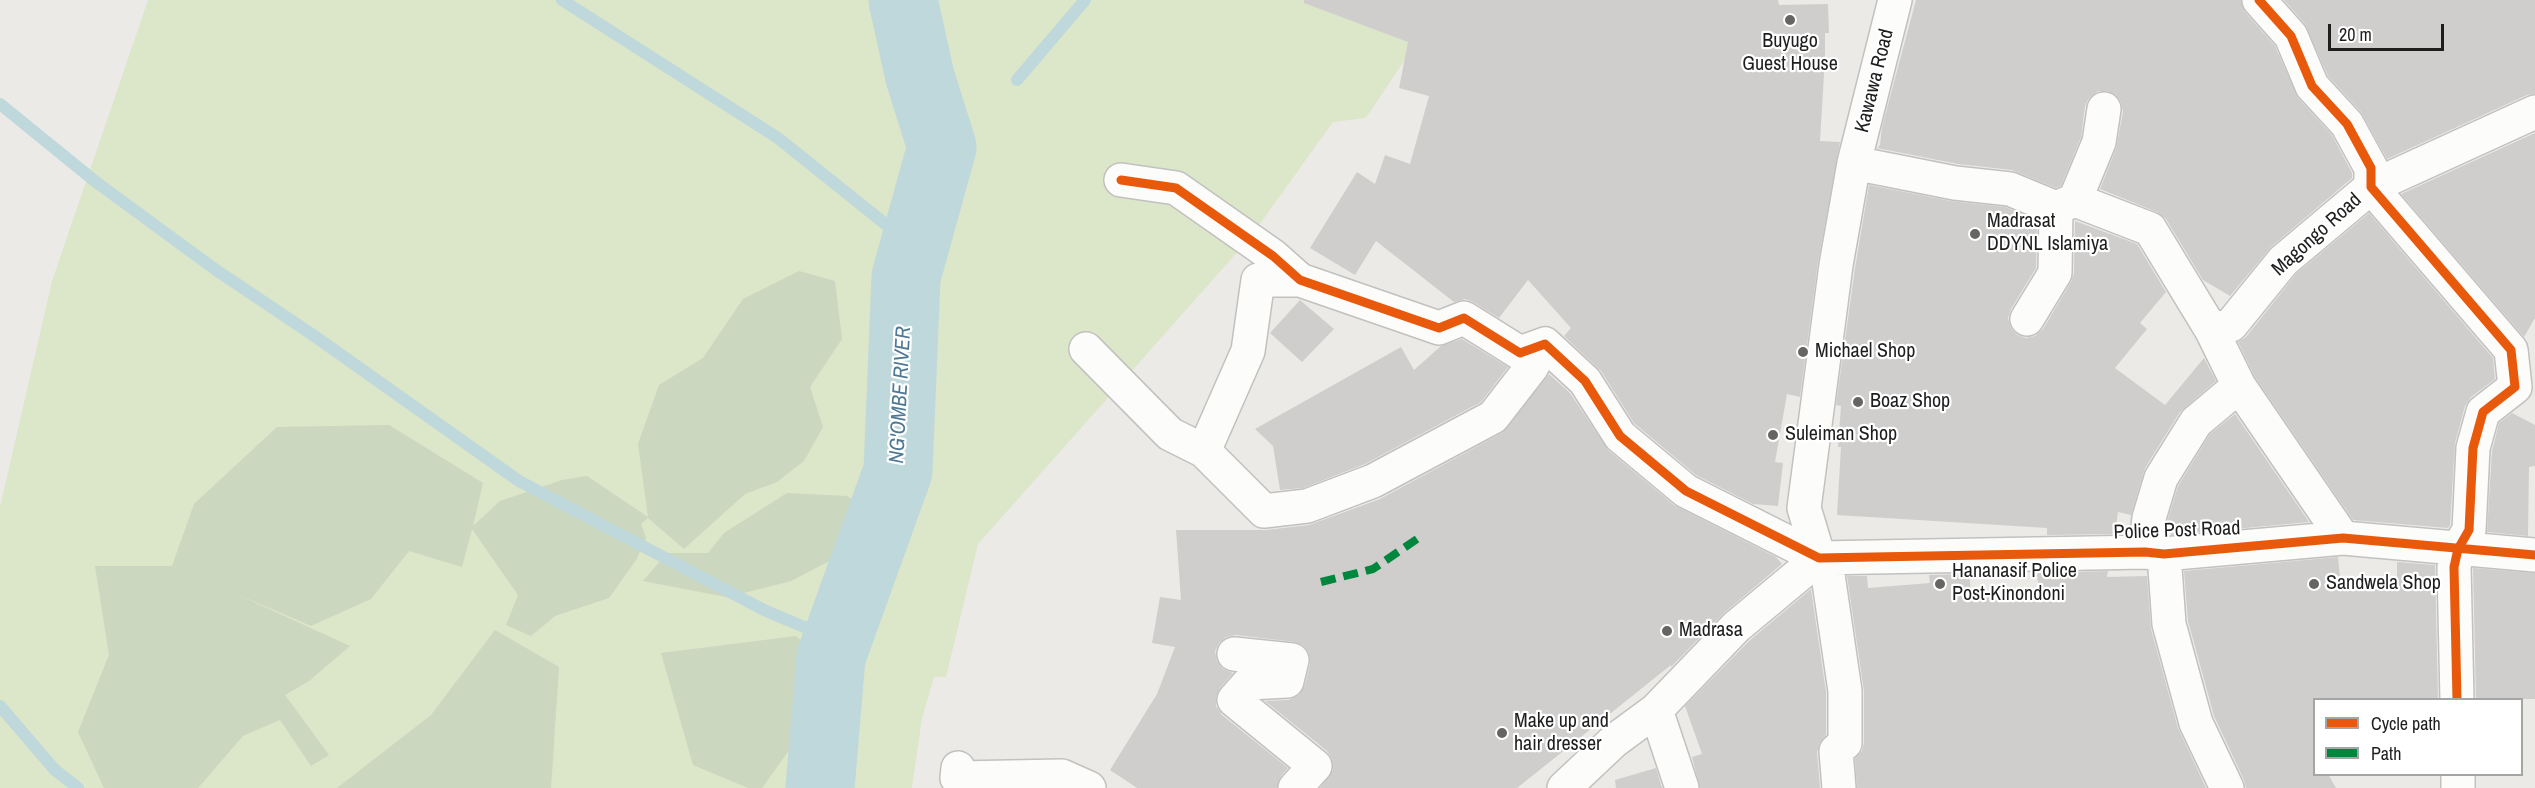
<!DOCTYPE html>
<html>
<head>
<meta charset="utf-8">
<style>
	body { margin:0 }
	#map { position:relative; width:2535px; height:788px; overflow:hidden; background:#eceae7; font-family:"Archivo Narrow",sans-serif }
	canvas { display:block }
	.legend { position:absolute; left:2313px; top:698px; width:210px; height:78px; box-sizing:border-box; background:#fff; border:2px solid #a5a5a5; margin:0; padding:8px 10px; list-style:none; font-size:18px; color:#1e1e1e }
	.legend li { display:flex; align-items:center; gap:12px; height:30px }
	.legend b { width:30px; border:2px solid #a5a5a5 }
	.scale { position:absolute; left:2328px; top:24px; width:116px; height:27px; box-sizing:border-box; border:3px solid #1e1e1e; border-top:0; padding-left:8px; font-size:18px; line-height:21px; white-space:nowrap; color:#1e1e1e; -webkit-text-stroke:4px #fff; paint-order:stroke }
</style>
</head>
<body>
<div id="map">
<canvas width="2535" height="788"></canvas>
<ul class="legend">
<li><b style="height:8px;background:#e8590c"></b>Cycle path</li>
<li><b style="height:8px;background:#00873e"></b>Path</li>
</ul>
<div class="scale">20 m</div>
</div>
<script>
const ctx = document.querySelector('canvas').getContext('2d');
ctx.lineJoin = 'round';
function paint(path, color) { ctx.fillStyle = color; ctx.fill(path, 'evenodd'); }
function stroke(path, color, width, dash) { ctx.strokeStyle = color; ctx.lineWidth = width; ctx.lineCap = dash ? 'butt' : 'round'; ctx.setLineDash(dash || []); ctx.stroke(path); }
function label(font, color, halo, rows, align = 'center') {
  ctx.font = font + ' "Archivo Narrow",sans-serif'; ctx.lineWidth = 4.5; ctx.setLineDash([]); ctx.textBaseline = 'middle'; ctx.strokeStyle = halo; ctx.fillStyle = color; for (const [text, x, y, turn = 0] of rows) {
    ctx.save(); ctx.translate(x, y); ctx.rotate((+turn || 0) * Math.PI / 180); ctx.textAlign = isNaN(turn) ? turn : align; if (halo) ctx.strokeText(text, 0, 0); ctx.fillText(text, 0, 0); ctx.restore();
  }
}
paint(new Path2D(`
	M 148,0 L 1440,0 L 1426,28 L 1366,118 L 1333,122 L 1249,239 L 978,544 L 946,677 L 934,677 L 922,718 L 912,788 L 0,788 L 0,507 L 52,281 Z`), '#dce6c9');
paint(new Path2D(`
	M 799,271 L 835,281 L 842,339 L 810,387 L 823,427 L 804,461 L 777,482 L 745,494 L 684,549 L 648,518 L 641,524 L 646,538 L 636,560 L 609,598 L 555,616 L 531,636 L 506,625 L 518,595 L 472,529 L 462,567 L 409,551 L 371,599 L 311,626 L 232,592 L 350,646 L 309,681 L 285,695 L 329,755 L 311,766 L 280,720 L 243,736 L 198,788 L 104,788 L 78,732 L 109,655 L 95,566 L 172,566 L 194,504 L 277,427 L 389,425 L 483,483 L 473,526 L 500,501 L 562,480 L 587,476 L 648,517 L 638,444 L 659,385 L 703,358 L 743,299 Z
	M 787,493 L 847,496 L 881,519 L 843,554 L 791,581 L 736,595 L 747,601 L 643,581 L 667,553 L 708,553 L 724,533 Z
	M 495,630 L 559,667 L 551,788 L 337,788 L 431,715 Z
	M 796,636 L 818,657 L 815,714 L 762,788 L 748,788 L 693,765 L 661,653 Z`), '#cbd7bf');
stroke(new Path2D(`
	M 562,0 L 778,138 L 914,247
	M 1017,80 L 1085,0
	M 0,104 L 96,182 L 216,270 L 313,335 L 519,481 L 764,610 L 837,641
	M 0,706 L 55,770 L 78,788`), '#bed8db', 12);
stroke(new Path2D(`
	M 820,788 L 831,657 L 898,471 L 906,277 L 942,147 L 920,77 L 903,0`), '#bed8db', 69);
paint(new Path2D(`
	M 1304,0 L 1778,0 L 1779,5 L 1828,4 L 1829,33 L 1825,33 L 1825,58 L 1820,141 L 1840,142 L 1818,262 L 1800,397 L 1787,394 L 1775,462 L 1783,463 L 1778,506 L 1753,504 L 1696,475 L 1634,423 L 1601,371 L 1564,336 L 1571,328 L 1528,280 L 1499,318 L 1473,302 L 1465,299 L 1454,302 L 1376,241 L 1355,275 L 1310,248 L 1357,172 L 1375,184 L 1385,155 L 1410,164 L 1429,96 L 1399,88 L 1408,42 L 1304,3 Z
	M 1916,0 L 2241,0 L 2245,12 L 2275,46 L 2298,98 L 2332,135 L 2352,173 L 2352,178 L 2271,247 L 2230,296 L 2203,280 L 2166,219 L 2157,212 L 2100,189 L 2116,149 L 2123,112 L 2121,102 L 2116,95 L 2107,91 L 2098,91 L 2089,98 L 2085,106 L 2081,137 L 2061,186 L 2056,188 L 2012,170 L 1958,164 L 1877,148 L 1880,145 L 1882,127 Z
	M 2284,0 L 2535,0 L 2535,94 L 2527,95 L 2387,159 L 2361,112 L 2328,76 L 2305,24 Z
	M 2535,133 L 2535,318 L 2524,337 L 2401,194 Z
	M 1869,185 L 1951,201 L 2005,207 L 2037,220 L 2036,268 L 2011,309 L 2008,318 L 2011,328 L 2017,335 L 2026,338 L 2035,336 L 2043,329 L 2071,282 L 2074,273 L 2075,221 L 2137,244 L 2166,292 L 2140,323 L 2147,329 L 2115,368 L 2165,405 L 2204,358 L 2216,381 L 2180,412 L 2145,468 L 2131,515 L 2118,512 L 2115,534 L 2047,535 L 2047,528 L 1837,515 L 1841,447 L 1838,447 L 1841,406 L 1836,405 L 1855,268 Z
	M 2369,213 L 2493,358 L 2495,379 L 2471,397 L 2465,406 L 2455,443 L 2450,525 L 2448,528 L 2353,520 L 2255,377 L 2238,342 L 2246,337 L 2296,274 Z
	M 1300,300 L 1334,329 L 1302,362 L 1270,333 Z
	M 1462,339 L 1508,367 L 1481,402 L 1365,464 L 1303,488 L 1280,490 L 1273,446 L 1255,429 L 1401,347 L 1414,370 L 1441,346 Z
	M 1549,374 L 1570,393 L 1608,450 L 1674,505 L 1776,557 L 1782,564 L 1724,613 L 1671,667 L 1671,665 L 1517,788 L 1320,788 L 1333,770 L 1332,759 L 1327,751 L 1265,701 L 1288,700 L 1299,695 L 1305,685 L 1310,664 L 1309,653 L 1304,646 L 1295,642 L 1236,635 L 1226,637 L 1219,643 L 1215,651 L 1217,661 L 1223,669 L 1233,673 L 1220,688 L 1216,697 L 1216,706 L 1222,715 L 1288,768 L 1281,776 L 1277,788 L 1137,788 L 1110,770 L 1157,694 L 1175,647 L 1152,643 L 1160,597 L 1181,600 L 1176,530 L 1266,530 L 1309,525 L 1380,499 L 1502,433 Z
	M 2512,413 L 2535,425 L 2535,466 L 2529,467 L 2528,536 L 2487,532 L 2492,451 L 2499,423 Z
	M 2235,414 L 2309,522 L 2171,535 L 2171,523 L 2167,522 L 2178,486 L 2210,434 Z
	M 2338,557 L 2341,587 L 2397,585 L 2397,562 L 2435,565 L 2438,699 L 2314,699 L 2314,774 L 2328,774 L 2336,788 L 2246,788 L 2244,780 L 2214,716 L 2188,621 L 2184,571 Z
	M 2473,568 L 2535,573 L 2535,699 L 2476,699 Z
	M 2108,571 L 2107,577 L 2147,576 L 2151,629 L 2178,728 L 2206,788 L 1857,788 L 1855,759 L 1862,751 L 1864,743 L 1864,691 L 1847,576 L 1867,576 L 1868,588 L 1930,583 L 1929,575 L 1969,574 L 1972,598 L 2039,593 L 2037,573 Z
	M 1811,589 L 1826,692 L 1826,735 L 1819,744 L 1817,752 L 1820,788 L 1700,788 L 1692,757 L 1702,754 L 1685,706 L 1749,641 Z
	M 1656,768 L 1662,788 L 1616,788 L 1615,780 Z`), '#d0cecd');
const minor = new Path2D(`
	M 2259,0 L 2291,36 L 2312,86 L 2347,124 L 2371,168 L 2371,187 L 2511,350 L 2515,387 L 2483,412 L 2473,448 L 2469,530 L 2458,549 L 2454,567 L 2457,700
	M 1854,163 L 1955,183 L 2010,189 L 2056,208 L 2075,200 L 2150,229 L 2212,331 L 2239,386 L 2343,538
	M 1121,180 L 1176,188 L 1273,256 L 1300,280 L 1439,328 L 1464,318 L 1520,353 L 1545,344 L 1585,381 L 1620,436 L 1686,491 L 1819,558 L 2145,552 L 2164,554 L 2343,538 L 2535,555
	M 2075,200 L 2099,142 L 2104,109
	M 2027,319 L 2055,273 L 2056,208
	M 2212,331 L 2231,325 L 2283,261 L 2371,187 L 2535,112
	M 1086,349 L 1170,434 L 1204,451 L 1264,511 L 1307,506 L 1373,481 L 1493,417 L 1531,368 L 1545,344
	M 1204,451 L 1248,351 L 1258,280 L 1300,280
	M 2145,552 L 2149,518 L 2161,478 L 2196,422 L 2239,386
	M 2164,554 L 2169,624 L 2196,723 L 2227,788
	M 1234,654 L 1292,660 L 1287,681 L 1249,683 L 1234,700 L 1315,766 L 1295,788
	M 958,768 L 957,778 L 1062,776 L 1089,788
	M 2458,774 L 2458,788
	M 1564,788 L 1614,741 L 1656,710
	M 1682,788 L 1656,710 L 1736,627 L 1819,558
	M 1839,788 L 1836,751 L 1845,743 L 1845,691 L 1828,575 L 1819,558 L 1804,508 L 1836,265 L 1854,163 L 1895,0`);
stroke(minor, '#c2c1bf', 36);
stroke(minor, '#fcfcfb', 33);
stroke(new Path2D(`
	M 1321,582 L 1373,569 L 1417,539`), '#00873e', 8, [15, 8]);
stroke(new Path2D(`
	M 2259,0 L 2291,36 L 2312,86 L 2347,124 L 2371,168 L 2371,187 L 2511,350 L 2515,387 L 2483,412 L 2473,448 L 2469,530 L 2458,549 L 2454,567 L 2457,700
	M 1121,180 L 1176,188 L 1273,256 L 1300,280 L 1439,328 L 1464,318 L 1520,353 L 1545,344 L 1585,381 L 1620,436 L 1686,491 L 1819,558 L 2145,552 L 2164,554 L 2343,538 L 2535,555`), '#e8590c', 9);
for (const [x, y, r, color] of [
	[1790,20,6,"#666564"],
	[1975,234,6,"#666564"],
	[1803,352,6,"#666564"],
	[1858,402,6,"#666564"],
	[1773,435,6,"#666564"],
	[1940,584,6,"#666564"],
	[2314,584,6,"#666564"],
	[1667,631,6,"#666564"],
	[1502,733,6,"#666564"]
]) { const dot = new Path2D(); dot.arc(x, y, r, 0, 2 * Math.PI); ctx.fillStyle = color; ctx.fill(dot); stroke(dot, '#fff', 2); }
label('20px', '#1e1e1e', '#fff', [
	["Buyugo",1790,42,"center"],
	["Guest House",1790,65,"center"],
	["Madrasat",1987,222],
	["DDYNL Islamiya",1987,245],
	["Michael Shop",1815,352],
	["Boaz Shop",1870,402],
	["Suleiman Shop",1785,435],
	["Hananasif Police",1952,572],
	["Post-Kinondoni",1952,595],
	["Sandwela Shop",2326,584],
	["Madrasa",1679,631],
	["Make up and",1514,722],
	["hair dresser",1514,745]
], 'left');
label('20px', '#1e1e1e', '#fff', [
	["Kawawa Road",1875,81,-76],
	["Magongo Road",2317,235,-42],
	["Police Post Road",2177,531,-2]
]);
label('italic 21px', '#4f7894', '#fff', [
	["NG'OMBE RIVER",901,395,-87]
]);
</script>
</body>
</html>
